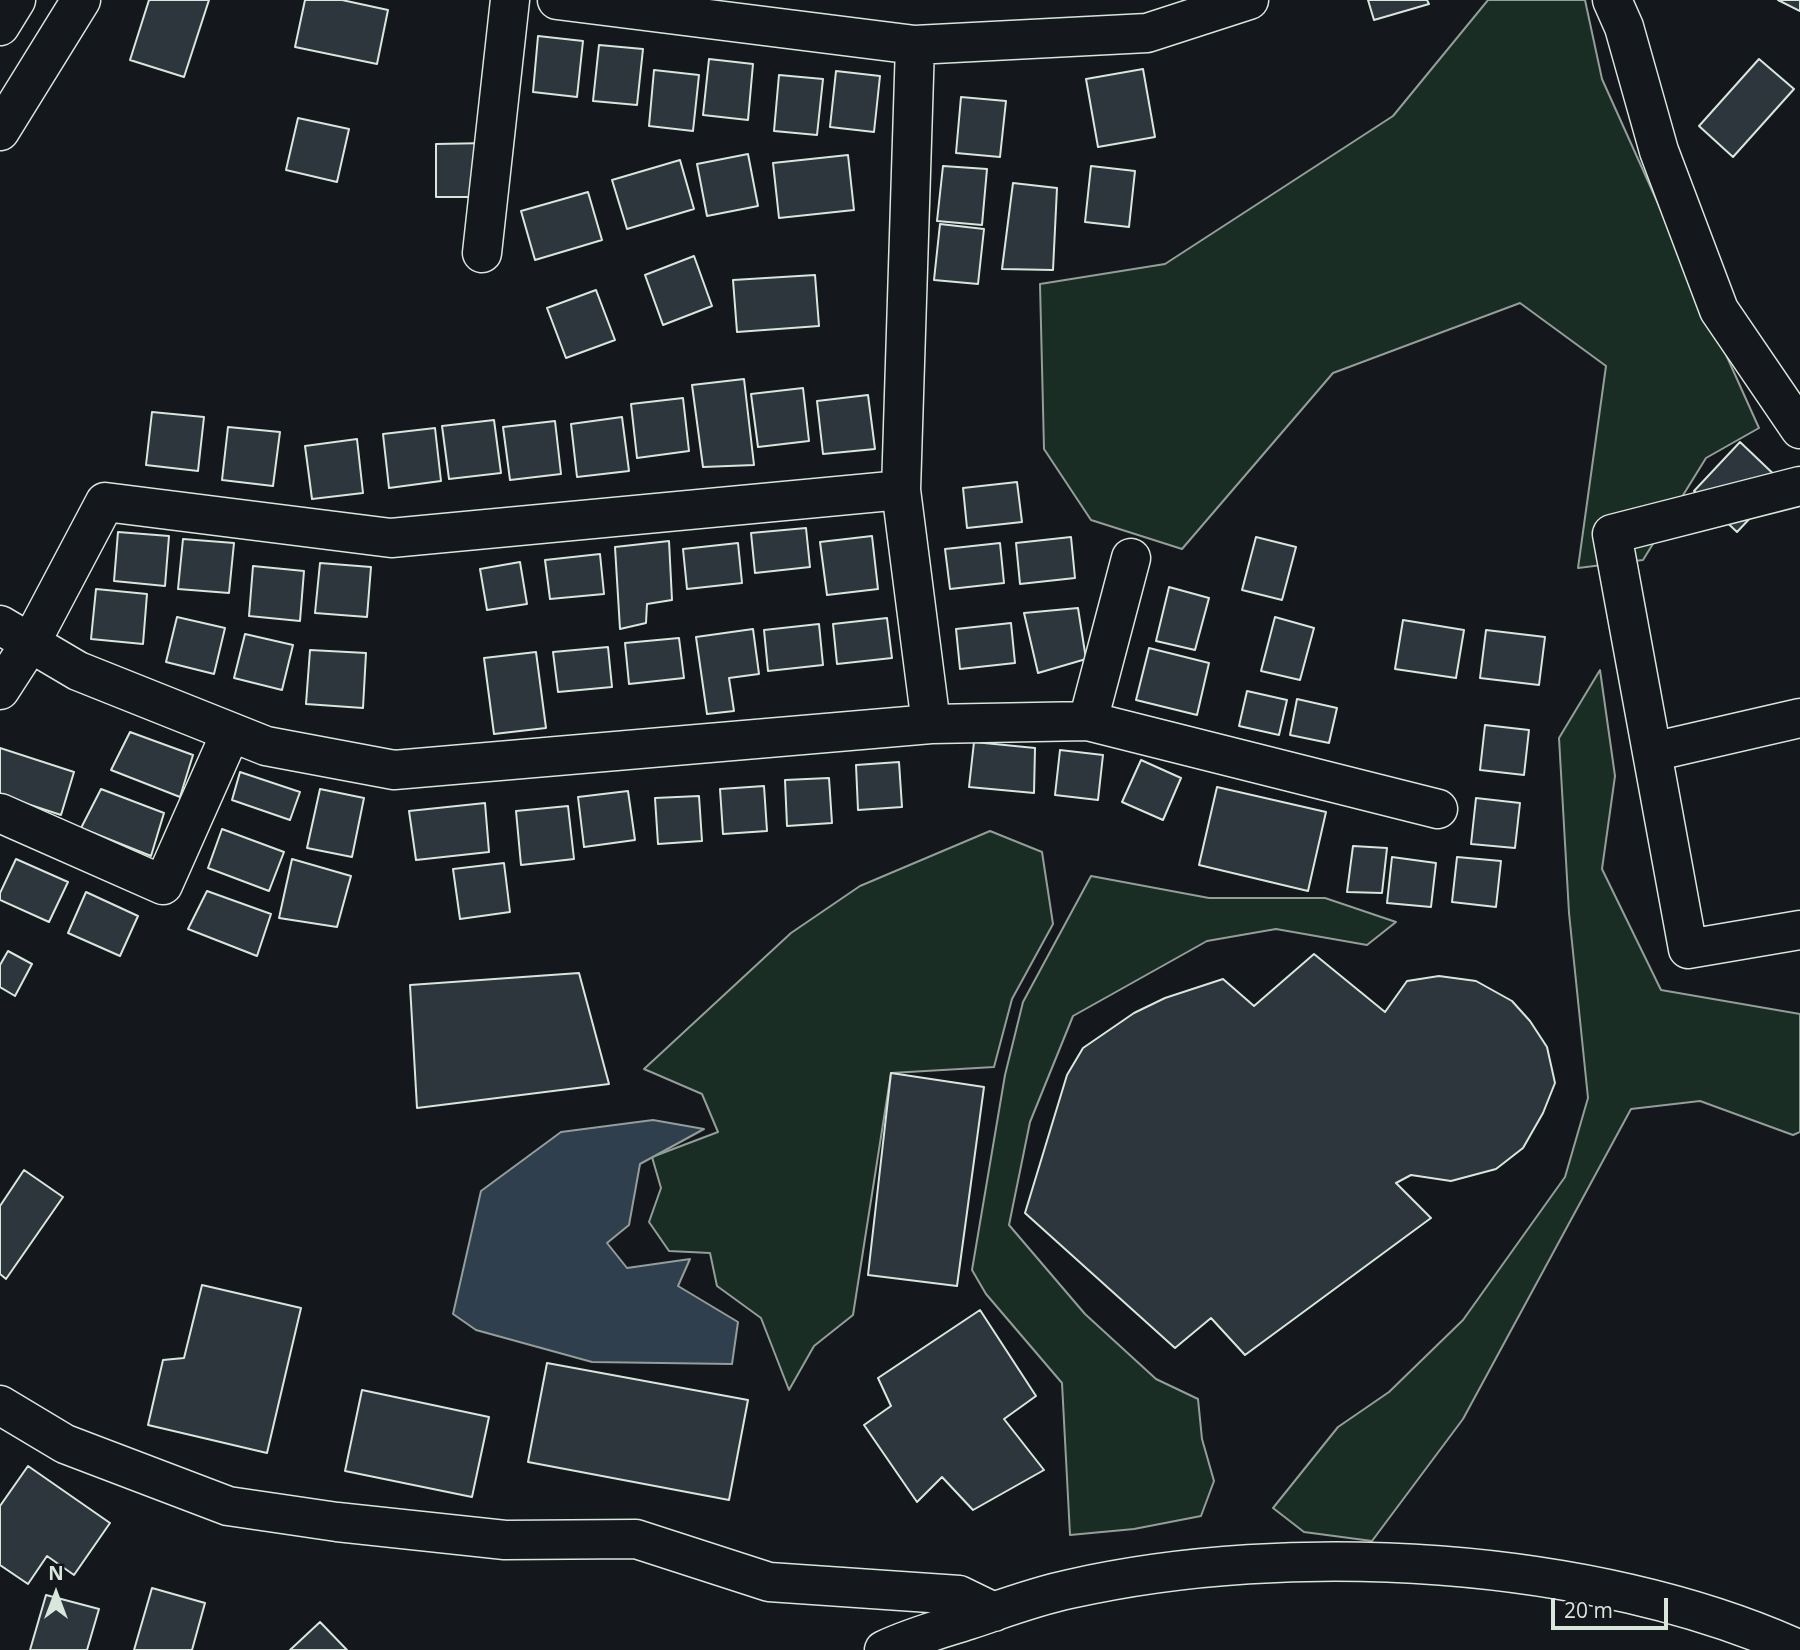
<!DOCTYPE html>
<html>
<head>
<meta charset="utf-8">
<style>
	body { margin:0 }
	#map { position:relative; width:1800px; height:1650px; overflow:hidden; background:#14181c; font-family:"Open Sans",sans-serif }
	canvas { display:block }
	.north { position:absolute; left:21px; top:1559px; width:70px; height:70px; -webkit-text-stroke:5px #14181c; paint-order:stroke; rotate:0deg; font-size:19px; font-weight:700; line-height:28px; text-align:center; color:#d8e6dc }
	.north::after { content:''; display:block; margin:auto; width:24px; height:32px; background:#d8e6dc; clip-path:polygon(50% 0,100% 100%,50% 72%,0 100%) }
	.scale { position:absolute; left:1551px; top:1598px; width:117px; height:32px; box-sizing:border-box; border:4px solid #d8e6dc; border-top:0; padding-left:9px; font-size:21px; line-height:24px; white-space:nowrap; color:#d8e6dc; -webkit-text-stroke:5px #14181c; paint-order:stroke }
</style>
</head>
<body>
<div id="map">
<canvas width="1800" height="1650"></canvas>
<div class="north">N</div>
<div class="scale">20 m</div>
</div>
<script>
const ctx = document.querySelector('canvas').getContext('2d');
ctx.lineJoin = 'round';
function paint(path, color) { ctx.fillStyle = color; ctx.fill(path, 'evenodd'); }
function stroke(path, color, width, dash) { ctx.strokeStyle = color; ctx.lineWidth = width; ctx.lineCap = dash ? 'butt' : 'round'; ctx.setLineDash(dash || []); ctx.stroke(path); }
const green = new Path2D(`
	M 1488,0 L 1585,0 L 1602,79 L 1759,428 L 1706,458 L 1643,560 L 1578,568 L 1606,366 L 1520,303 L 1333,373 L 1182,549 L 1091,520 L 1044,449 L 1040,284 L 1165,264 L 1393,116 Z
	M 1600,670 L 1615,776 L 1602,869 L 1661,990 L 1800,1014 L 1800,1132 L 1793,1135 L 1700,1101 L 1631,1109 L 1463,1419 L 1372,1541 L 1304,1532 L 1273,1508 L 1338,1427 L 1389,1392 L 1463,1320 L 1565,1177 L 1588,1098 L 1569,913 L 1559,738 Z
	M 990,831 L 1042,852 L 1053,924 L 1012,999 L 994,1067 L 891,1073 L 853,1315 L 814,1346 L 789,1390 L 761,1318 L 717,1286 L 710,1253 L 669,1251 L 649,1222 L 661,1188 L 652,1157 L 718,1132 L 702,1094 L 644,1069 L 791,933 L 860,886 Z
	M 1091,876 L 1209,898 L 1325,898 L 1396,922 L 1367,945 L 1276,929 L 1207,941 L 1073,1016 L 1030,1122 L 1009,1225 L 1085,1314 L 1156,1379 L 1198,1399 L 1202,1439 L 1214,1481 L 1201,1516 L 1134,1529 L 1070,1535 L 1062,1383 L 986,1294 L 972,1270 L 1005,1075 L 1023,1002 Z`);
paint(green, '#1a2d24');
stroke(green, '#939e99', 2);
const water = new Path2D(`
	M 653,1120 L 704,1129 L 640,1164 L 629,1225 L 607,1243 L 627,1268 L 690,1259 L 678,1286 L 738,1322 L 732,1364 L 592,1362 L 476,1330 L 453,1314 L 481,1191 L 561,1132 Z`);
paint(water, '#2f3f4d');
stroke(water, '#939e99', 2);
const building = new Path2D(`
	M 149,0 L 209,0 L 184,77 L 130,60 Z
	M 305,0 L 342,0 L 388,10 L 377,64 L 295,47 Z
	M 1368,0 L 1427,0 L 1429,4 L 1374,20 Z
	M 1778,0 L 1800,0 L 1800,11 Z
	M 538,36 L 583,41 L 577,97 L 533,92 Z
	M 599,45 L 643,49 L 637,105 L 593,101 Z
	M 709,59 L 753,64 L 748,120 L 703,115 Z
	M 1759,59 L 1794,89 L 1733,157 L 1699,126 Z
	M 1143,69 L 1155,137 L 1098,147 L 1086,79 Z
	M 654,70 L 699,75 L 693,131 L 649,126 Z
	M 836,71 L 880,76 L 874,132 L 830,127 Z
	M 779,75 L 823,79 L 817,135 L 774,131 Z
	M 961,97 L 1006,101 L 1000,157 L 956,153 Z
	M 298,118 L 349,129 L 337,182 L 286,170 Z
	M 488,143 L 489,197 L 436,197 L 436,144 Z
	M 748,154 L 758,206 L 707,216 L 697,164 Z
	M 848,155 L 854,210 L 779,218 L 773,163 Z
	M 680,160 L 694,209 L 627,229 L 612,180 Z
	M 943,166 L 987,169 L 982,225 L 937,221 Z
	M 1091,166 L 1135,171 L 1129,227 L 1085,222 Z
	M 1013,183 L 1057,188 L 1053,270 L 1002,269 Z
	M 588,192 L 602,240 L 535,260 L 521,211 Z
	M 940,224 L 984,229 L 978,284 L 934,280 Z
	M 694,256 L 712,306 L 663,325 L 645,275 Z
	M 815,275 L 819,326 L 737,332 L 733,280 Z
	M 596,290 L 615,340 L 566,358 L 547,308 Z
	M 744,379 L 754,465 L 703,467 L 692,385 Z
	M 803,388 L 809,441 L 758,447 L 751,394 Z
	M 868,395 L 875,449 L 823,454 L 817,401 Z
	M 683,398 L 689,451 L 637,458 L 631,404 Z
	M 152,412 L 204,417 L 198,471 L 146,465 Z
	M 622,417 L 629,471 L 577,477 L 571,424 Z
	M 494,420 L 501,473 L 449,479 L 442,426 Z
	M 555,421 L 561,474 L 510,480 L 503,427 Z
	M 228,427 L 280,432 L 273,486 L 222,480 Z
	M 435,428 L 441,481 L 389,488 L 383,434 Z
	M 357,439 L 363,493 L 312,499 L 305,446 Z
	M 1740,442 L 1783,483 L 1737,532 L 1694,491 Z
	M 1017,482 L 1022,522 L 967,528 L 963,488 Z
	M 806,528 L 810,567 L 755,573 L 751,533 Z
	M 118,532 L 169,536 L 165,586 L 114,581 Z
	M 872,536 L 878,589 L 827,595 L 820,542 Z
	M 1071,537 L 1075,578 L 1020,584 L 1016,543 Z
	M 1256,537 L 1296,547 L 1282,600 L 1242,590 Z
	M 183,539 L 234,543 L 229,593 L 178,589 Z
	M 669,541 L 672,600 L 647,604 L 646,623 L 620,629 L 615,547 Z
	M 738,543 L 742,583 L 687,589 L 683,549 Z
	M 1000,543 L 1004,583 L 950,589 L 945,549 Z
	M 600,554 L 604,594 L 550,599 L 545,560 Z
	M 520,562 L 527,604 L 487,610 L 480,569 Z
	M 320,563 L 371,567 L 367,617 L 315,613 Z
	M 253,566 L 304,571 L 300,621 L 249,616 Z
	M 1169,587 L 1209,598 L 1195,650 L 1156,641 Z
	M 96,589 L 147,594 L 143,644 L 91,639 Z
	M 1078,608 L 1086,659 L 1038,673 L 1024,613 Z
	M 177,617 L 225,628 L 214,674 L 166,662 Z
	M 1275,617 L 1314,628 L 1300,680 L 1261,671 Z
	M 887,618 L 892,658 L 837,664 L 833,624 Z
	M 1403,620 L 1464,630 L 1456,678 L 1395,669 Z
	M 1011,623 L 1015,663 L 960,669 L 956,629 Z
	M 819,624 L 823,665 L 768,671 L 764,630 Z
	M 753,629 L 759,674 L 729,678 L 734,711 L 707,714 L 696,637 Z
	M 1486,630 L 1545,637 L 1539,685 L 1480,678 Z
	M 245,634 L 293,645 L 282,690 L 234,678 Z
	M 679,638 L 684,678 L 629,684 L 625,643 Z
	M 608,647 L 612,687 L 558,692 L 553,652 Z
	M 1149,648 L 1209,663 L 1197,715 L 1136,700 Z
	M 310,650 L 366,653 L 363,708 L 306,704 Z
	M 536,652 L 546,728 L 494,734 L 484,658 Z
	M 1247,691 L 1287,700 L 1279,735 L 1239,726 Z
	M 1297,699 L 1337,708 L 1329,743 L 1290,735 Z
	M 1485,725 L 1529,730 L 1524,775 L 1480,770 Z
	M 130,732 L 193,755 L 180,797 L 111,770 Z
	M 974,742 L 1035,748 L 1034,793 L 969,787 Z
	M 0,748 L 74,772 L 61,815 L 0,795 Z
	M 1060,750 L 1103,755 L 1098,800 L 1055,795 Z
	M 1141,760 L 1181,778 L 1163,820 L 1122,802 Z
	M 899,762 L 902,807 L 858,810 L 856,765 Z
	M 240,772 L 300,792 L 290,820 L 232,800 Z
	M 829,778 L 832,823 L 787,826 L 785,780 Z
	M 764,786 L 767,831 L 723,834 L 720,789 Z
	M 1217,787 L 1326,812 L 1308,891 L 1199,865 Z
	M 101,789 L 164,813 L 151,856 L 81,828 Z
	M 320,789 L 364,798 L 352,857 L 307,848 Z
	M 628,791 L 635,840 L 584,847 L 578,797 Z
	M 699,796 L 702,841 L 658,844 L 655,798 Z
	M 1476,798 L 1520,803 L 1515,848 L 1471,844 Z
	M 485,803 L 489,852 L 416,860 L 409,811 Z
	M 568,806 L 574,859 L 521,865 L 516,811 Z
	M 222,829 L 284,852 L 269,891 L 208,868 Z
	M 1353,846 L 1387,848 L 1382,893 L 1347,892 Z
	M 1392,857 L 1436,863 L 1431,907 L 1387,903 Z
	M 1457,857 L 1501,861 L 1496,907 L 1452,902 Z
	M 16,859 L 68,882 L 49,922 L 0,900 L 0,893 Z
	M 292,859 L 351,876 L 337,927 L 279,918 Z
	M 504,863 L 510,912 L 460,919 L 453,869 Z
	M 207,891 L 271,914 L 257,956 L 188,929 Z
	M 86,892 L 138,916 L 120,956 L 68,933 Z
	M 8,951 L 32,964 L 15,996 L 0,987 L 0,965 Z
	M 1314,954 L 1385,1012 L 1407,981 L 1439,976 L 1476,981 L 1512,1001 L 1530,1021 L 1547,1047 L 1555,1083 L 1543,1113 L 1523,1148 L 1496,1169 L 1451,1181 L 1411,1175 L 1396,1183 L 1431,1218 L 1245,1355 L 1211,1318 L 1175,1348 L 1025,1213 L 1067,1075 L 1083,1048 L 1134,1013 L 1165,998 L 1223,979 L 1254,1006 Z
	M 579,973 L 609,1084 L 417,1108 L 410,985 Z
	M 891,1073 L 984,1087 L 957,1286 L 868,1275 Z
	M 24,1170 L 63,1197 L 6,1279 L 0,1274 L 0,1206 Z
	M 202,1285 L 301,1308 L 267,1453 L 148,1425 L 163,1360 L 184,1358 Z
	M 980,1310 L 1036,1396 L 1004,1419 L 1044,1470 L 973,1510 L 942,1477 L 917,1502 L 864,1425 L 891,1406 L 878,1378 Z
	M 547,1363 L 748,1400 L 729,1500 L 528,1462 Z
	M 362,1390 L 489,1417 L 472,1497 L 345,1471 Z
	M 28,1466 L 110,1523 L 74,1575 L 47,1556 L 28,1584 L 0,1565 L 0,1506 Z
	M 152,1588 L 205,1603 L 192,1650 L 134,1650 Z
	M 46,1595 L 99,1609 L 87,1650 L 30,1650 Z
	M 320,1622 L 347,1650 L 290,1650 Z`);
paint(building, '#2c363c');
stroke(building, '#d8e6dc', 2);
const minor = new Path2D(`
	M 557,0 L 915,45 L 1147,33 L 1249,0
	M 1612,0 L 1624,27 L 1659,151 L 1719,310 L 1800,429
	M 0,26 L 16,0
	M 0,131 L 81,0
	M 482,253 L 510,0
	M 1800,486 L 1612,534 L 1688,949 L 1800,930
	M 0,625 L 78,671 L 266,746 L 394,770 L 931,724 L 901,490 L 915,45
	M 0,690 L 31,642 L 105,502 L 391,538 L 901,490
	M 1088,721 L 1131,558
	M 931,724 L 1088,721 L 1438,809
	M 1652,752 L 1800,718
	M 0,813 L 163,885 L 231,732
	M 0,1405 L 65,1444 L 228,1506 L 337,1522 L 505,1540 L 636,1539 L 769,1582 L 959,1595 L 994,1612
	M 884,1650 C 911,1637 941,1629 969,1620 C 1002,1609 1036,1596 1070,1589 C 1291,1539 1593,1556 1800,1650`);
stroke(minor, '#d8e6dc', 41);
stroke(minor, '#14181c', 38);
</script>
</body>
</html>
